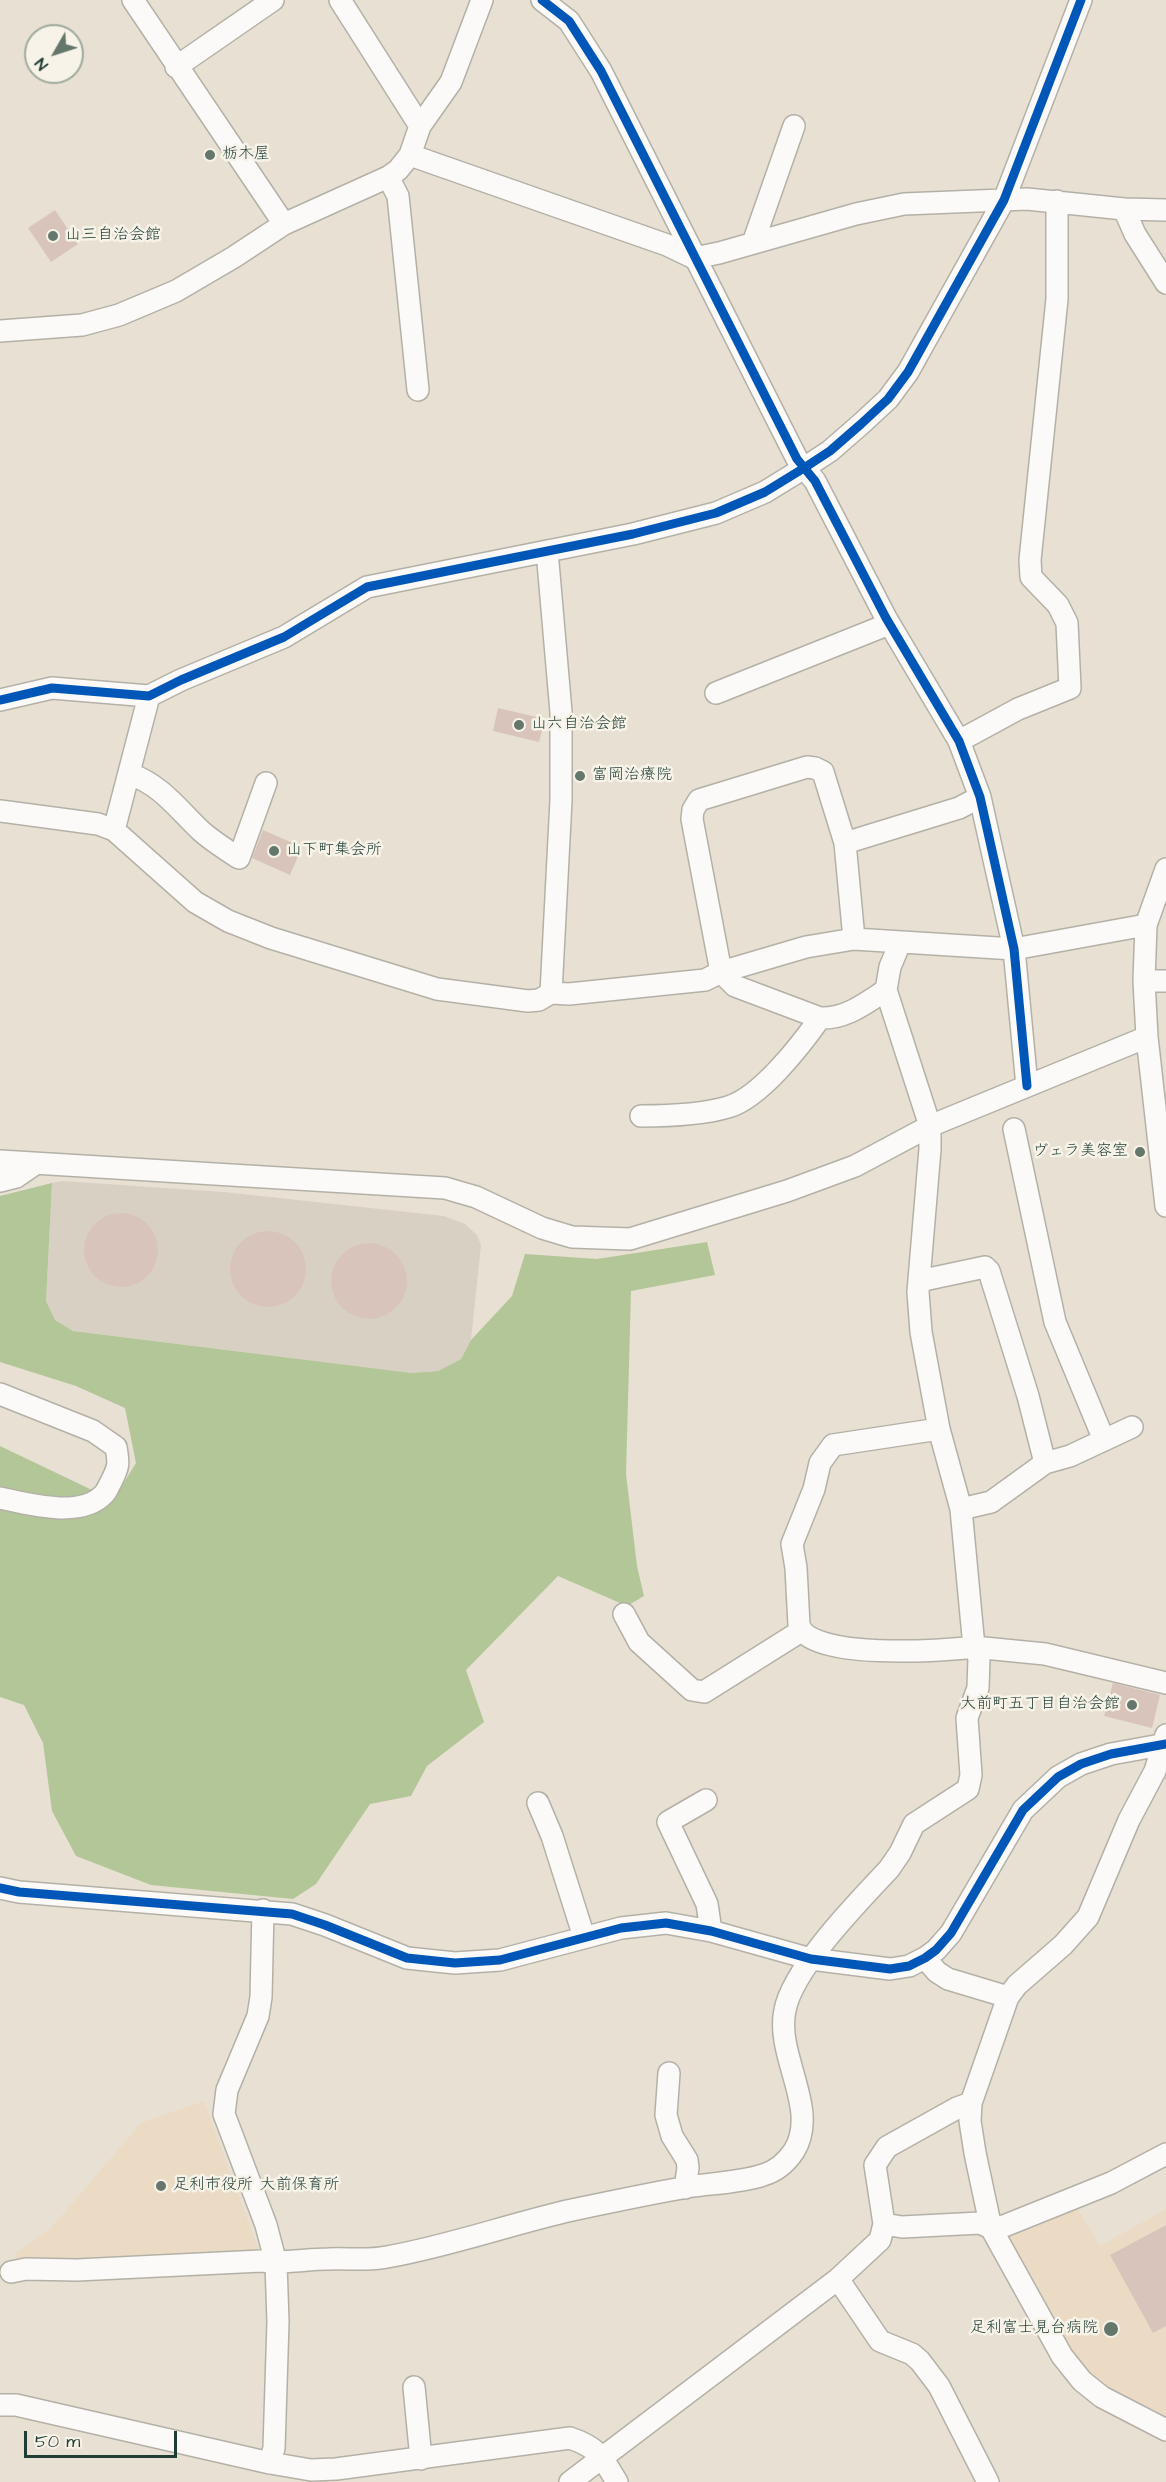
<!DOCTYPE html>
<html>
<head>
<meta charset="utf-8">
<style>
	body { margin:0 }
	#map { position:relative; width:1166px; height:2482px; overflow:hidden; background:#e8e0d2; font-family:"Architects Daughter",sans-serif }
	canvas { display:block }
	.north { position:absolute; left:24px; top:24px; width:60px; height:60px; box-sizing:border-box; background:#f7f3e8; border:2px solid #a1aaa0; border-radius:50%; rotate:231deg; font-size:16px; font-weight:700; line-height:24px; text-align:center; color:#1f3d34 }
	.north::after { content:''; display:block; margin:auto; width:21px; height:27px; background:#65766b; clip-path:polygon(50% 0,100% 100%,50% 72%,0 100%) }
	.scale { position:absolute; left:24px; top:2431px; width:153px; height:27px; box-sizing:border-box; border:3px solid #1f3d34; border-top:0; padding-left:8px; font-size:18px; line-height:21px; white-space:nowrap; color:#1f3d34; -webkit-text-stroke:4px #f7f3e8; paint-order:stroke }
</style>
</head>
<body>
<div id="map">
<canvas width="1166" height="2482"></canvas>
<div class="north">N</div>
<div class="scale">50 m</div>
</div>
<script>
const ctx = document.querySelector('canvas').getContext('2d');
ctx.lineJoin = 'round';
function paint(path, color) { ctx.fillStyle = color; ctx.fill(path, 'evenodd'); }
function stroke(path, color, width, dash) { ctx.strokeStyle = color; ctx.lineWidth = width; ctx.lineCap = dash ? 'butt' : 'round'; ctx.setLineDash(dash || []); ctx.stroke(path); }
function label(font, color, halo, rows, align = 'center') {
  ctx.font = font + ' "Architects Daughter","Klee One",sans-serif'; ctx.lineWidth = 5; ctx.setLineDash([]); ctx.textBaseline = 'middle'; ctx.strokeStyle = halo; ctx.fillStyle = color; for (const [text, x, y, turn = 0] of rows) {
    ctx.save(); ctx.translate(x, y); ctx.rotate((+turn || 0) * Math.PI / 180); ctx.textAlign = isNaN(turn) ? turn : align; if (halo) ctx.strokeText(text, 0, 0); ctx.fillText(text, 0, 0); ctx.restore();
  }
}
paint(new Path2D(`
	M 204,2101 L 259,2251 L 18,2264 L 15,2253 L 50,2229 L 141,2123 Z
	M 1075,2205 L 1100,2246 L 1166,2209 L 1166,2422 L 1087,2376 L 1064,2347 L 1002,2233 Z`), '#ebdbc5');
paint(new Path2D(`
	M 62,1181 L 224,1192 L 444,1216 L 465,1224 L 477,1235 L 481,1245 L 471,1340 L 461,1359 L 438,1371 L 412,1373 L 73,1331 L 55,1320 L 46,1301 L 52,1183 Z`), '#d9d0c4');
paint(new Path2D(`
	M 52,1183 L 46,1301 L 55,1320 L 73,1331 L 412,1373 L 438,1371 L 461,1359 L 471,1340 L 512,1296 L 525,1254 L 597,1259 L 707,1242 L 715,1275 L 631,1291 L 626,1474 L 637,1566 L 644,1596 L 627,1606 L 558,1576 L 466,1670 L 484,1722 L 427,1766 L 411,1796 L 370,1804 L 316,1884 L 293,1899 L 151,1885 L 76,1856 L 52,1811 L 43,1743 L 24,1705 L 0,1697 L 0,1446 L 113,1500 L 136,1463 L 125,1408 L 76,1386 L 0,1362 L 0,1196 Z`), '#b2c698');
paint(new Path2D(`
	M 55,210 L 78,244 L 51,262 L 28,228 Z
	M 498,708 L 545,719 L 539,742 L 493,731 Z
	M 263,830 L 302,847 L 290,875 L 252,858 Z
	M84 1250a37 37 0 1 1 74 0a37 37 0 1 1-74 0Z
	M230 1269a38 38 0 1 1 76 0a38 38 0 1 1-76 0Z
	M331 1281a38 38 0 1 1 76 0a38 38 0 1 1-76 0Z
	M 1113,1683 L 1160,1695 L 1152,1728 L 1104,1716 Z
	M 1166,2225 L 1166,2326 L 1153,2333 L 1110,2255 Z`), '#d9c4bb');
const minor = new Path2D(`
	M 133,0 L 284,224
	M 340,0 L 420,126
	M 542,0 L 569,21 L 601,71 L 797,459 L 815,481 L 886,618 L 959,741 L 980,797 L 1014,949 L 1027,1086
	M 176,67 L 273,0
	M 410,155 L 667,245 L 694,258 L 719,253 L 856,214 L 904,204 L 1027,199 L 1124,209 L 1135,234 L 1166,283
	M 388,177 L 398,196 L 418,390
	M 1124,209 L 1166,210
	M 753,243 L 794,126
	M 0,331 L 82,325 L 119,315 L 176,291 L 234,257 L 284,224 L 388,177 L 398,170 L 410,155 L 420,126 L 451,82 L 482,0
	M 547,551 L 561,712 L 561,800 L 551,993
	M 716,693 L 889,624
	M 0,700 L 52,688 L 149,696 L 181,680 L 284,637 L 367,587 L 633,534 L 716,513 L 765,492 L 804,468 L 830,451 L 861,424 L 888,399 L 908,372 L 1004,200 L 1081,0
	M 959,741 L 1018,709 L 1070,688 L 1067,623 L 1058,605 L 1031,577 L 1030,560 L 1057,299 L 1057,201
	M 130,774 C 161,785 177,808 200,830 C 212,841 225,849 239,858 L 266,783
	M 0,811 L 98,824 L 114,830 L 195,902 L 228,921 L 271,938 L 437,989 L 528,1001 L 539,1000 L 551,993 L 569,994 L 705,980 L 721,972 L 806,947 L 854,939 L 1014,949 L 1146,925
	M 114,830 L 149,696
	M 845,843 L 959,808 L 980,797
	M 1166,869 L 1146,925 L 1144,981 L 1147,1037 L 1166,1206
	M 854,939 L 845,843 L 823,772 L 815,768 L 807,767 L 699,800 L 693,810 L 692,819 L 721,972 L 735,986 L 820,1018 C 846,1019 864,1004 886,990
	M 900,943 L 890,967 L 886,990 L 930,1126 L 930,1149 L 918,1292 L 921,1332 L 939,1429 L 961,1509 L 974,1647 L 1045,1654 L 1166,1683
	M 1144,981 L 1166,981
	M 641,1116 C 669,1116 701,1115 728,1107 C 760,1098 801,1045 820,1018
	M 1014,1129 L 1055,1322 L 1104,1440
	M 0,1161 L 445,1188 L 476,1197 L 542,1228 L 572,1237 L 630,1239 L 787,1191 L 855,1166 L 930,1126 L 1147,1037
	M 0,1181 L 16,1177 L 35,1164
	M 919,1281 L 985,1267 L 989,1271 L 1028,1396 L 1045,1463
	M 0,1394 L 93,1431 L 116,1447 C 119,1464 119,1466 111,1482 C 109,1485 107,1491 104,1494 C 81,1519 28,1504 0,1498
	M 961,1509 L 991,1502 L 1045,1463 L 1070,1456 L 1132,1427
	M 624,1614 L 639,1642 L 692,1690 L 704,1692 L 801,1631
	M 1166,1735 L 1155,1771 L 1129,1820 L 1088,1917 L 1063,1945 L 1017,1985 L 1008,1997 L 971,2103 L 970,2121 L 975,2153 L 991,2228 L 1062,2356 L 1082,2381 L 1102,2397 L 1166,2430
	M 706,1800 L 668,1822 L 707,1904 L 711,1931
	M 538,1803 L 552,1836 L 584,1937
	M 0,1888 L 19,1892 L 292,1914 L 325,1925 L 407,1958 L 455,1963 L 500,1960 L 621,1928 L 666,1923 L 711,1931 L 811,1959 L 890,1969 L 909,1966 L 925,1958 L 936,1950 L 951,1933 L 1023,1810 L 1058,1777 L 1081,1764 L 1111,1754 L 1166,1744
	M 263,1910 L 261,1997 L 258,2016 L 227,2090 L 224,2114 L 266,2225 L 276,2263 L 278,2322 L 274,2448 L 270,2463
	M 925,1958 L 937,1972 L 948,1979 L 1008,1997
	M 669,2073 L 666,2115 L 672,2136 L 687,2160 L 688,2168 L 685,2188
	M 884,2224 L 902,2227 L 980,2223 L 991,2228 L 1004,2226 L 1111,2183 L 1166,2154
	M 11,2272 L 26,2269 L 77,2270 L 261,2261 C 284,2264 306,2259 328,2259 C 348,2258 368,2261 387,2257 C 450,2246 510,2224 572,2210 C 610,2202 648,2194 687,2187 C 712,2183 739,2183 763,2175 C 777,2171 786,2163 794,2151 C 820,2109 775,2056 785,2010 C 793,1968 859,1901 889,1869 L 900,1853 L 914,1824 L 968,1789 L 971,1775 L 967,1718 L 978,1688 L 979,1658 L 974,1647 C 943,1651 809,1660 799,1625 L 796,1568 L 792,1544 L 814,1489 L 820,1463 L 833,1445 L 939,1429
	M 838,2279 L 880,2341 L 912,2354 L 920,2361 L 939,2386 L 988,2482
	M 414,2387 L 421,2459
	M 0,2405 L 16,2405 L 270,2463 L 311,2470 L 336,2469 L 570,2438 C 599,2448 602,2457 617,2482
	M 570,2482 L 838,2279 L 880,2240 L 884,2224 L 875,2165 L 887,2147 L 957,2108 L 971,2103`);
stroke(minor, '#b3b1a7', 24);
stroke(minor, '#fcfaf8', 21);
stroke(new Path2D(`
	M 542,0 L 569,21 L 601,71 L 797,459 L 815,481 L 886,618 L 959,741 L 980,797 L 1014,949 L 1027,1086
	M 0,700 L 52,688 L 149,696 L 181,680 L 284,637 L 367,587 L 633,534 L 716,513 L 765,492 L 804,468 L 830,451 L 861,424 L 888,399 L 908,372 L 1004,200 L 1081,0
	M 0,1888 L 19,1892 L 292,1914 L 325,1925 L 407,1958 L 455,1963 L 500,1960 L 621,1928 L 666,1923 L 711,1931 L 811,1959 L 890,1969 L 909,1966 L 925,1958 L 936,1950 L 951,1933 L 1023,1810 L 1058,1777 L 1081,1764 L 1111,1754 L 1166,1744`), '#0057b8', 9);
for (const [x, y, r, color] of [
	[210,155,6,"#65766b"],
	[53,236,6,"#65766b"],
	[519,725,6,"#65766b"],
	[580,776,6,"#65766b"],
	[274,851,6,"#65766b"],
	[1140,1152,6,"#65766b"],
	[1132,1705,6,"#65766b"],
	[161,2186,6,"#65766b"],
	[1111,2329,8,"#65766b"]
]) { const dot = new Path2D(); dot.arc(x, y, r, 0, 2 * Math.PI); ctx.fillStyle = color; ctx.fill(dot); stroke(dot, '#f7f3e8', 2); }
label('16px', '#1f3d34', '#f7f3e8', [
	["栃木屋",222,155],
	["山三自治会館",65,236],
	["山六自治会館",531,725],
	["富岡治療院",592,776],
	["山下町集会所",286,851],
	["ヴェラ美容室",1128,1152,"right"],
	["大前町五丁目自治会館",1120,1705,"right"],
	["足利市役所 大前保育所",173,2186],
	["足利富士見台病院",1098,2329,"right"]
], 'left');
</script>
</body>
</html>
